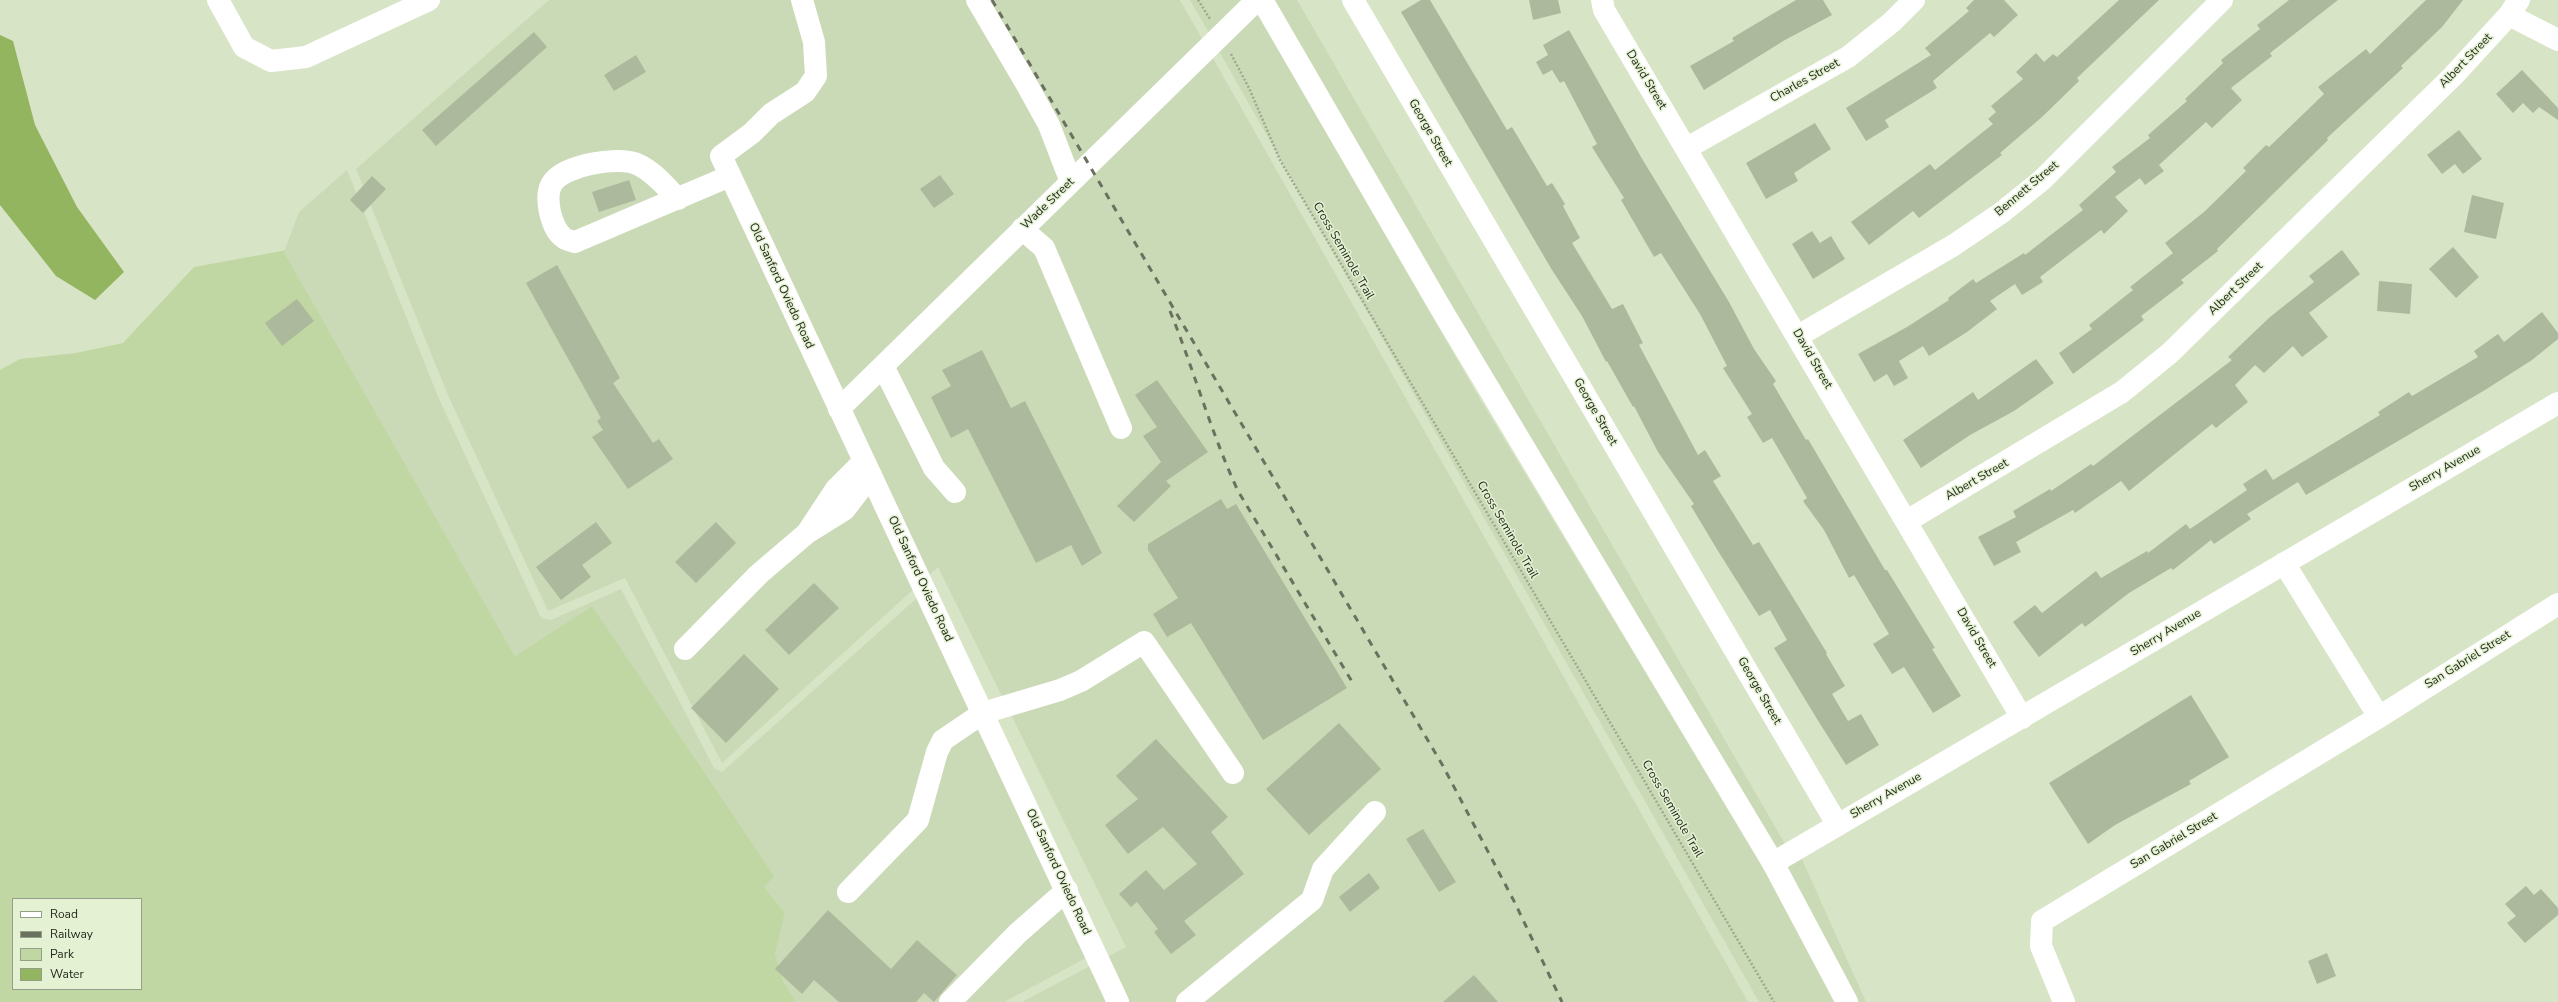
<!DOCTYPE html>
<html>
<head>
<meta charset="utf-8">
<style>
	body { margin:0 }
	#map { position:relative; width:2558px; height:1002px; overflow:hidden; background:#d7e4c6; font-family:"Nunito Sans",sans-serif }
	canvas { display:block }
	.legend { position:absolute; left:12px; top:898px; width:130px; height:92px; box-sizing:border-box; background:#e4f2d3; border:1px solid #959f88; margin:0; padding:5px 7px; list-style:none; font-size:12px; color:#1f2318 }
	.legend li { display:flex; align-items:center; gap:8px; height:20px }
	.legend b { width:20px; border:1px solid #959f88 }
</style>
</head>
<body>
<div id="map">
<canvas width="2558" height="1002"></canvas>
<ul class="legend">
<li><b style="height:5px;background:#fff"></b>Road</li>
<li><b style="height:5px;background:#6a725f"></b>Railway</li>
<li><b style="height:11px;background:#c1d7a3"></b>Park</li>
<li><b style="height:11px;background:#94b55f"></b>Water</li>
</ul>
</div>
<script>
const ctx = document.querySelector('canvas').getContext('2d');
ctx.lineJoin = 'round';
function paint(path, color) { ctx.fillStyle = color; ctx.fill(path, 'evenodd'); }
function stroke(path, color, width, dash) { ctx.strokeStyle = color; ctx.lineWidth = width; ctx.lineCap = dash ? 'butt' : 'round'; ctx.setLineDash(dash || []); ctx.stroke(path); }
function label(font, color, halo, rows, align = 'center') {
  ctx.font = font + ' "Nunito Sans",sans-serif'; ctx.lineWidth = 3; ctx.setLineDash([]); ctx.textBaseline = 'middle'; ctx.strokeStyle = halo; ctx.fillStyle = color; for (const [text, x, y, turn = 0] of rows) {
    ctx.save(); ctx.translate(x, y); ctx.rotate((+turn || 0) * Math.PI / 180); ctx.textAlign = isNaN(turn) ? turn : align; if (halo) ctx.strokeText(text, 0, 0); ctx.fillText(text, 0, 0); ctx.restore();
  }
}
paint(new Path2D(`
	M 549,0 L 1180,0 L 1748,1002 L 1022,1002 L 1126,947 L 938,567 L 722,763 L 625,578 L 548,611 L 448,395 L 356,169 Z
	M 1190,0 L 1243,0 L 1209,33 Z
	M 1275,0 L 1297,0 L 1785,844 L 1778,849 L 1495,381 Z
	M 1257,13 L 1481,401 L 1764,868 L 1834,1002 L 1759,1002 L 1219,51 Z
	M 347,170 L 439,399 L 541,618 L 551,620 L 621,589 L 714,768 L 722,772 L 917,598 L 1086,958 L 1004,1002 L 796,1002 L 784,983 L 775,954 L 785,913 L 764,887 L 592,606 L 515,656 L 284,252 L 299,212 Z
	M 1801,857 L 1866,1002 L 1859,1002 L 1787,866 Z`), '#cadab6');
paint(new Path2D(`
	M 287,250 L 284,252 L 515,656 L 592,606 L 774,876 L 764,887 L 785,913 L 775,954 L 784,983 L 796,1002 L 0,1002 L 0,370 L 20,359 L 76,353 L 123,343 L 194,267 ZM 13,899 L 141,899 L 141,989 L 13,989 Z`), '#c1d7a3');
paint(new Path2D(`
	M 0,35 L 13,41 L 35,125 L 77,207 L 124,272 L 95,300 L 56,276 L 0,205 Z`), '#94b55f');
paint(new Path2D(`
	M 1421,0 L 1430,0 L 1507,130 L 1512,127 L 1547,186 L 1552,183 L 1565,204 L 1563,206 L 1580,238 L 1572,243 L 1612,309 L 1623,304 L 1643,343 L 1639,345 L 1698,455 L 1705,450 L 1721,476 L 1713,481 L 1753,545 L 1759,542 L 1827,653 L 1826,654 L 1845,686 L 1832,694 L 1848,721 L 1861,714 L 1879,745 L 1846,765 L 1817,719 L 1774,648 L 1787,640 L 1770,610 L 1759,616 L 1718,551 L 1691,506 L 1694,504 L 1658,452 L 1634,406 L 1633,407 L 1607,361 L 1606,362 L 1582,316 L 1552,270 L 1401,12 Z
	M 1529,0 L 1558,0 L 1561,13 L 1533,20 Z
	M 1796,0 L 1823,0 L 1832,15 L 1785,40 L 1704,90 L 1690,66 L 1734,41 L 1732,38 Z
	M 1974,0 L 2004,0 L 2018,15 L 1994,37 L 1990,33 L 1933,81 L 1937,88 L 1885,120 L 1889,127 L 1866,141 L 1846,108 L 1931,55 L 1925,48 L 1969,11 L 1966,8 Z
	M 2119,0 L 2159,0 L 2077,78 L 2079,81 L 2042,117 L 2000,153 L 2002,155 L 1919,218 L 1913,211 L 1869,245 L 1851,222 L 1930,164 L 1935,170 L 1993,124 L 1988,119 L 1996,112 L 1991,106 L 2023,79 L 2016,72 L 2036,53 L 2044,62 L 2053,54 L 2057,57 Z
	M 2289,0 L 2338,0 L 2270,53 L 2272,56 L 2231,88 L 2242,100 L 2212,128 L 2206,122 L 2159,165 L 2164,171 L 2145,185 L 2140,178 L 2115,197 L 2128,211 L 2104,234 L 2101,230 L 2040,277 L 2043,282 L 2022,295 L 2015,284 L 1990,301 L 1997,309 L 1967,332 L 1929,356 L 1923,346 L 1899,361 L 1908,378 L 1894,386 L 1887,374 L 1874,382 L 1858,354 L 1907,327 L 1949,300 L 1948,298 L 1973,279 L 1976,283 L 2024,253 L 2025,255 L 2083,210 L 2079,205 L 2116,172 L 2112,167 L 2150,138 L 2148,135 L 2187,101 L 2185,99 L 2223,63 L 2221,60 L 2260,29 L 2257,25 Z
	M 2426,0 L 2463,0 L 2442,27 L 2401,66 L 2403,68 L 2327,138 L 2328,140 L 2217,249 L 2218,251 L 2181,280 L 2184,283 L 2141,316 L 2144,320 L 2073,374 L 2059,353 L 2092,329 L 2089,325 L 2133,290 L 2130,287 L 2173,253 L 2165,243 L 2204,212 L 2246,171 L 2243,168 L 2266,145 L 2269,147 L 2324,94 L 2318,87 L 2366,49 L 2370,54 Z
	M 1569,30 L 1641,157 L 1729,302 L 1754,349 L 1776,381 L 1773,384 L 1806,440 L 1808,439 L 1885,570 L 1887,570 L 1935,648 L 1932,649 L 1961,696 L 1933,713 L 1904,667 L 1892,674 L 1873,644 L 1889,634 L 1854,575 L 1849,578 L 1824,530 L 1803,501 L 1807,498 L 1772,438 L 1763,443 L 1747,417 L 1752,414 L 1723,368 L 1727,366 L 1700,314 L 1661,253 L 1654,257 L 1621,200 L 1624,198 L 1592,147 L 1597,144 L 1564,81 L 1560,83 L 1552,70 L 1543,75 L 1536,62 L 1548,55 L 1543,45 Z
	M 534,32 L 547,47 L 436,146 L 422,130 Z
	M 636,55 L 646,72 L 614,91 L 604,75 Z
	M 2522,70 L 2558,108 L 2558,120 L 2539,107 L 2533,113 L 2523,103 L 2513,113 L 2496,94 Z
	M 1815,123 L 1831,149 L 1794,173 L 1798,181 L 1766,199 L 1746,163 Z
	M 2459,130 L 2482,159 L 2463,174 L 2455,164 L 2442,174 L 2427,155 Z
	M 940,175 L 954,194 L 934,208 L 920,189 Z
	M 372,176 L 386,189 L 363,213 L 350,200 Z
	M 629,180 L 636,200 L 599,212 L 592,192 Z
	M 2472,195 L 2504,203 L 2496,239 L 2464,232 Z
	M 1812,231 L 1820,243 L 1831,236 L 1845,259 L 1813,279 L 1792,244 Z
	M 2453,247 L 2479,277 L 2456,298 L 2429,269 Z
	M 2342,250 L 2360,274 L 2309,313 L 2328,337 L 2302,357 L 2293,346 L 2264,373 L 2255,365 L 2235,385 L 2248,402 L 2216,428 L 2212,424 L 2129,491 L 2121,481 L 2075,513 L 2073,510 L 2016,542 L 2021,552 L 1994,566 L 1978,537 L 2016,517 L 2013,511 L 2050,489 L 2051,491 L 2091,464 L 2093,466 L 2232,360 L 2228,357 L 2270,317 L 2314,282 L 2309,276 Z
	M 557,265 L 620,378 L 613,383 L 653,443 L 659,439 L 673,459 L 628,489 L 592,437 L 603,430 L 597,421 L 601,418 L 526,283 Z
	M 2379,281 L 2412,284 L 2410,314 L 2377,311 Z
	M 297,299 L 314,321 L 282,346 L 265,323 Z
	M 2542,312 L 2558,333 L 2558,339 L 2532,360 L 2485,390 L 2306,495 L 2298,482 L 2247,514 L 2251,519 L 2214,544 L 2211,540 L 2173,570 L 2171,568 L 2129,593 L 2085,627 L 2082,623 L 2039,657 L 2013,622 L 2035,605 L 2042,613 L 2096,571 L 2101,578 L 2147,551 L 2148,553 L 2186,524 L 2190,529 L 2247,490 L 2243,484 L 2266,469 L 2273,480 L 2380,415 L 2378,412 L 2409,392 L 2412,396 L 2478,357 L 2474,351 L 2498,334 L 2504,342 Z
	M 982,350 L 1011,408 L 1025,401 L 1102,553 L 1082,566 L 1071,545 L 1036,563 L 968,429 L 951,438 L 931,397 L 951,386 L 942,370 Z
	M 2036,359 L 2054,383 L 2014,411 L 1970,435 L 1921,468 L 1903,440 L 1973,392 L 1978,400 Z
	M 1157,380 L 1208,452 L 1166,481 L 1171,486 L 1134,522 L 1117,506 L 1161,462 L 1143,436 L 1157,427 L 1135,395 Z
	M 1221,499 L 1227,509 L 1236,504 L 1347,688 L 1263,740 L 1191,623 L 1167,637 L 1153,614 L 1178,598 L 1148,550 L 1148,544 Z
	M 596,522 L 612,543 L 582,565 L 591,577 L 561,600 L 536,567 Z
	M 716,522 L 736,543 L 696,583 L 675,562 Z
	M 814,583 L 839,608 L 789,655 L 765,630 Z
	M 744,654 L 779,689 L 726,743 L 691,708 Z
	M 2191,695 L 2229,757 L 2189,781 L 2191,784 L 2115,825 L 2088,844 L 2049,783 Z
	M 1339,723 L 1381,769 L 1309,835 L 1266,789 Z
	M 1156,739 L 1228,817 L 1211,832 L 1244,874 L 1184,921 L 1196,935 L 1171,954 L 1154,932 L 1158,929 L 1137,902 L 1131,907 L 1119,894 L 1146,870 L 1164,890 L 1197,864 L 1163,827 L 1128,854 L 1105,825 L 1138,799 L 1116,776 Z
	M 1423,829 L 1456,882 L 1439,892 L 1406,839 Z
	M 1369,873 L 1380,888 L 1350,912 L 1339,897 Z
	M 2526,886 L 2534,895 L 2541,889 L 2558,908 L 2558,915 L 2525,943 L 2507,923 L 2516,916 L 2505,904 Z
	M 828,910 L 891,969 L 917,940 L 957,975 L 934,1002 L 924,993 L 916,1002 L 839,1002 L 814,980 L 802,994 L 775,969 Z
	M 2327,953 L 2336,976 L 2317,984 L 2308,961 Z
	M 1474,975 L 1498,1002 L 1443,1002 Z`), '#adb99c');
stroke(new Path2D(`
	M 1198,0 L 1210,19
	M 1231,54 L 1249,88 L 1280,160 L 1774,1002`), '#9ea890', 2.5, [2, 2]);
stroke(new Path2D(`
	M 218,0 L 244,47 L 271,61 L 306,57 L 429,0
	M 802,0 L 814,42 L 816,76 L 805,92 L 771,114 L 752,133 L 721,156 L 1118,1002
	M 977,0 L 1027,85 L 1049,125 L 1071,182
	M 1353,0 L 1837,824
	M 1602,0 L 1604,10 L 2022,718
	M 2509,15 L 2558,40
	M 1687,148 L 1848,57 L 1892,22 L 1914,0
	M 678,199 C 666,187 654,172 639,165 C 620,155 566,165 553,182 C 543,195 551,229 564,238 C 566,240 572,241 575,242 L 730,176
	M 1022,229 L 1044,248 L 1121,428
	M 1798,336 L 1954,245 L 2001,213 L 2042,180 L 2222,0
	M 883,366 L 934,468 L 955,492
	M 839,409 L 1257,0
	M 864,461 L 836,489 L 807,533 L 844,510 L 871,475
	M 1907,521 L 2122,392 L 2170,353 L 2453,76 L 2509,15 L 2519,0
	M 2284,563 L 2379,717
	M 685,649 L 759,574 L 807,533
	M 1773,863 L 2558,403
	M 848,892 L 918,820 L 937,752 L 943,740 L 983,713 L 1060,690 L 1081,681 L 1144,642 L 1233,773
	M 950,1002 L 1018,933 L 1067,890
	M 1187,1002 L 1312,900 L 1323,869 L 1375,812
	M 2064,1002 L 2041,946 L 2042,921 L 2379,717 L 2558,604`), '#fff', 22);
stroke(new Path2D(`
	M 1262,0 L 1443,312 L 1773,863 L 1847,1002`), '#fff', 22);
stroke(new Path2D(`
	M 992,0 L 1443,766 L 1515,903 L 1562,1002
	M 1170,311 C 1194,370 1211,433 1238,491 L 1354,685`), '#6a725f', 3, [7, 7]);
label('12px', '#1f2318', '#e4f2d3', [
	["Albert Street",2466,61,-46],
	["David Street",1646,80,59],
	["Charles Street",1805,81,-29],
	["George Street",1430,133,60],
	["Bennett Street",2027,189,-40],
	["Wade Street",1048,204,-44],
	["Cross Seminole Trail",1343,251,60],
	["Old Sanford Oviedo Road",781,286,65],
	["Albert Street",2236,289,-44],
	["David Street",1812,359,60],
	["George Street",1595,412,60],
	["Sherry Avenue",2445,469,-30],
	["Albert Street",1977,480,-30],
	["Cross Seminole Trail",1507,530,60],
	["Old Sanford Oviedo Road",920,579,65],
	["Sherry Avenue",2166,633,-31],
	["David Street",1976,638,60],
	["San Gabriel Street",2468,660,-32],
	["George Street",1759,691,60],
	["Sherry Avenue",1886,796,-30],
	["Cross Seminole Trail",1672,809,60],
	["San Gabriel Street",2174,841,-31],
	["Old Sanford Oviedo Road",1058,872,65]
]);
</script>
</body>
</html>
